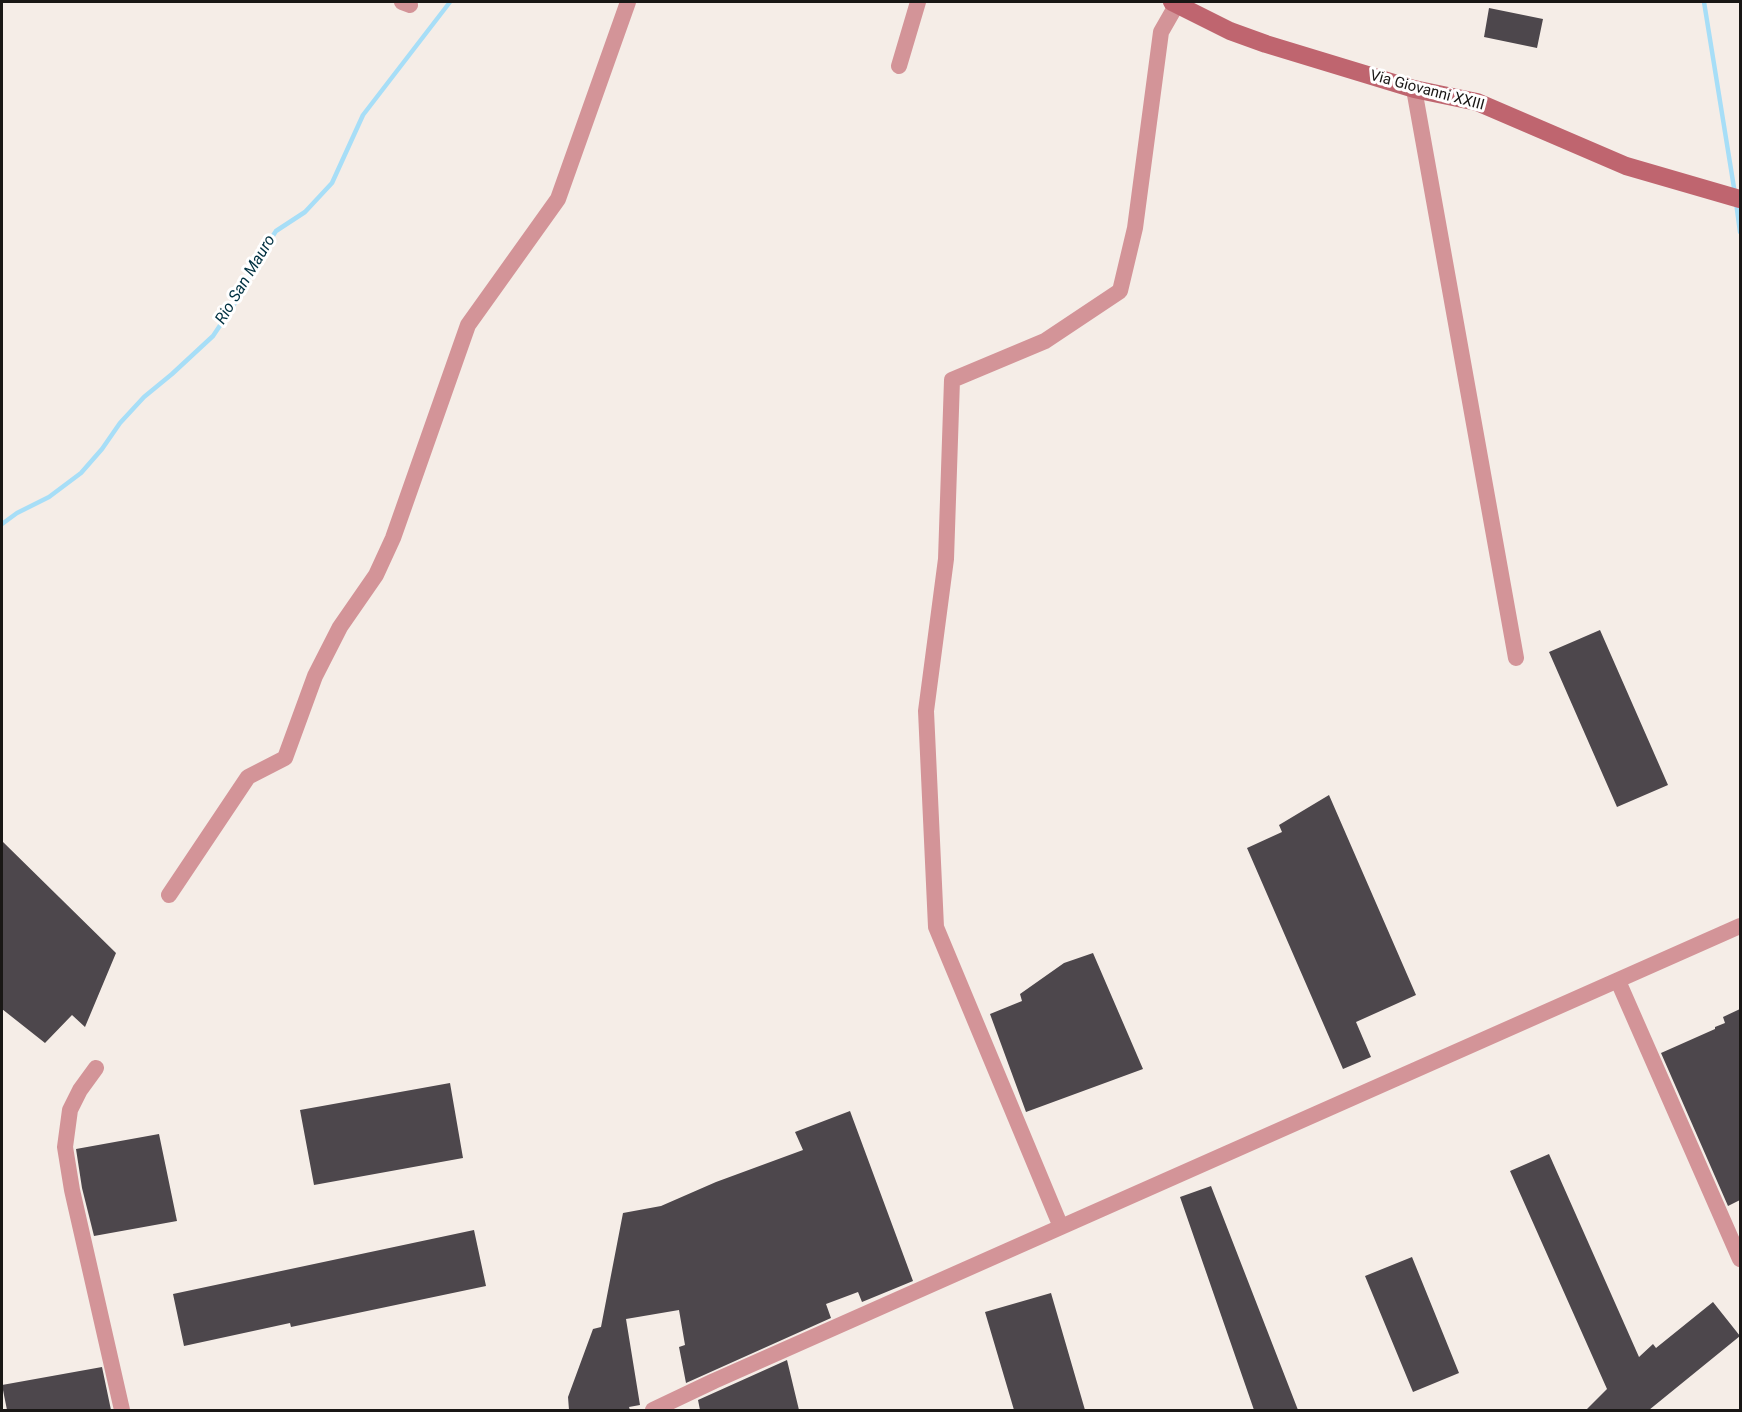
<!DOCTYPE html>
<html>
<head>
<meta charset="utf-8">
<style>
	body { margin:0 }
	#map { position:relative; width:1742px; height:1412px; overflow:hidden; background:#f5ede7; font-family:Roboto,sans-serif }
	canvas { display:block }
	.frame { position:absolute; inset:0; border:3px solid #191715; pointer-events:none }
</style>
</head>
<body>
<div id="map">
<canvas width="1742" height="1412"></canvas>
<div class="frame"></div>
</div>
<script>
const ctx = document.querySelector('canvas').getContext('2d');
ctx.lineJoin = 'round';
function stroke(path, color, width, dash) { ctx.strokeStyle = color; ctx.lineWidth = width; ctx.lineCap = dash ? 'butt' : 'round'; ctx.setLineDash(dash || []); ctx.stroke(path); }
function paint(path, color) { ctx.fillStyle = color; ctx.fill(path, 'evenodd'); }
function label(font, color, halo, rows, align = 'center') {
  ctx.font = font + ' Roboto,sans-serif'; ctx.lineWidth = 6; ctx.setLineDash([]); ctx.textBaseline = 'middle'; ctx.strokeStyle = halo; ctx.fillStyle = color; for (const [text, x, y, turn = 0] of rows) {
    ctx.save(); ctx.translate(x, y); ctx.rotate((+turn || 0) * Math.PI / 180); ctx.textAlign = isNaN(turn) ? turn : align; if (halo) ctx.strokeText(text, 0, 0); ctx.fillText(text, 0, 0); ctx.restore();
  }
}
stroke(new Path2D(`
	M 1704,2 L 1735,194
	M 1736,202 L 1740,232
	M 2,524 L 17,513 L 49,497 L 81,473 L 102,449 L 120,423 L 144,397 L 172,374 L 213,336 L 241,294 L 263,251 L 276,231 L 305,212 L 332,183 L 363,115 L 450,2`), '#a7def7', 4.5);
paint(new Path2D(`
	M 1489,8 L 1543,19 L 1537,48 L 1484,37 Z
	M 1600,630 L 1668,785 L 1617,807 L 1549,652 Z
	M 1329,795 L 1416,995 L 1356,1022 L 1371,1057 L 1343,1069 L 1247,848 L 1282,832 L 1279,825 Z
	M 2,841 L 116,953 L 85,1027 L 72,1015 L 45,1043 L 2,1009 Z
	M 1093,953 L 1143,1069 L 1026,1112 L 990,1014 L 1022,1001 L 1020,994 L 1064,963 Z
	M 1740,1009 L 1740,1200 L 1728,1206 L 1661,1053 L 1715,1029 L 1715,1027 L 1725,1023 L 1723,1017 Z
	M 450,1083 L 463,1158 L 314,1185 L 300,1110 Z
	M 850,1111 L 913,1281 L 862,1302 L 858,1292 L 826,1304 L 831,1318 L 686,1383 L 679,1347 L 685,1345 L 679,1310 L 626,1319 L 640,1405 L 629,1407 L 630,1410 L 569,1410 L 568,1397 L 593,1329 L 601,1327 L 623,1213 L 661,1206 L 716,1182 L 803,1150 L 795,1132 Z
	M 159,1134 L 177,1221 L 94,1236 L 82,1188 L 76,1149 Z
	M 1549,1154 L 1639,1357 L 1653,1344 L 1656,1348 L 1713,1302 L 1740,1336 L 1649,1410 L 1586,1410 L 1607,1389 L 1510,1171 Z
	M 1211,1186 L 1298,1410 L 1254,1410 L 1180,1197 Z
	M 474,1230 L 486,1286 L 291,1327 L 290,1323 L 184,1346 L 173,1294 Z
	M 1412,1257 L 1459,1373 L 1413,1392 L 1365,1276 Z
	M 1051,1293 L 1085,1410 L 1014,1410 L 985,1312 Z
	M 787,1360 L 799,1410 L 700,1410 L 698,1400 Z
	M 102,1367 L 111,1410 L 7,1410 L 2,1385 Z`), '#4d474c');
stroke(new Path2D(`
	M 402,2 L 410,5
	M 899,66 L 918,2
	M 1414,89 L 1516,658
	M 169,895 L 248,777 L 285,758 L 315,676 L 340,627 L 376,575 L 393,538 L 468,325 L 558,199 L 628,2
	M 1618,981 L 1740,1259
	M 96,1068 L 80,1090 L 70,1110 L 65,1147 L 72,1190 L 122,1410
	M 1061,1227 L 1740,926
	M 653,1410 L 714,1381 L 1061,1227 L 936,927 L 926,711 L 946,559 L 952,380 L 1045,341 L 1120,291 L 1135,228 L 1161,32 L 1177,4`), '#d39498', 16);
stroke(new Path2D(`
	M 1172,2 L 1230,31 L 1266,44 L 1414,89 L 1477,102 L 1626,166 L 1740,199`), '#bf656f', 18);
label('15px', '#191715', '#fff', [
	["Via Giovanni XXIII",1427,91,15]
]);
label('italic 16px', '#003141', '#fff', [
	["Rio San Mauro",246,280,-59]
]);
</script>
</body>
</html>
